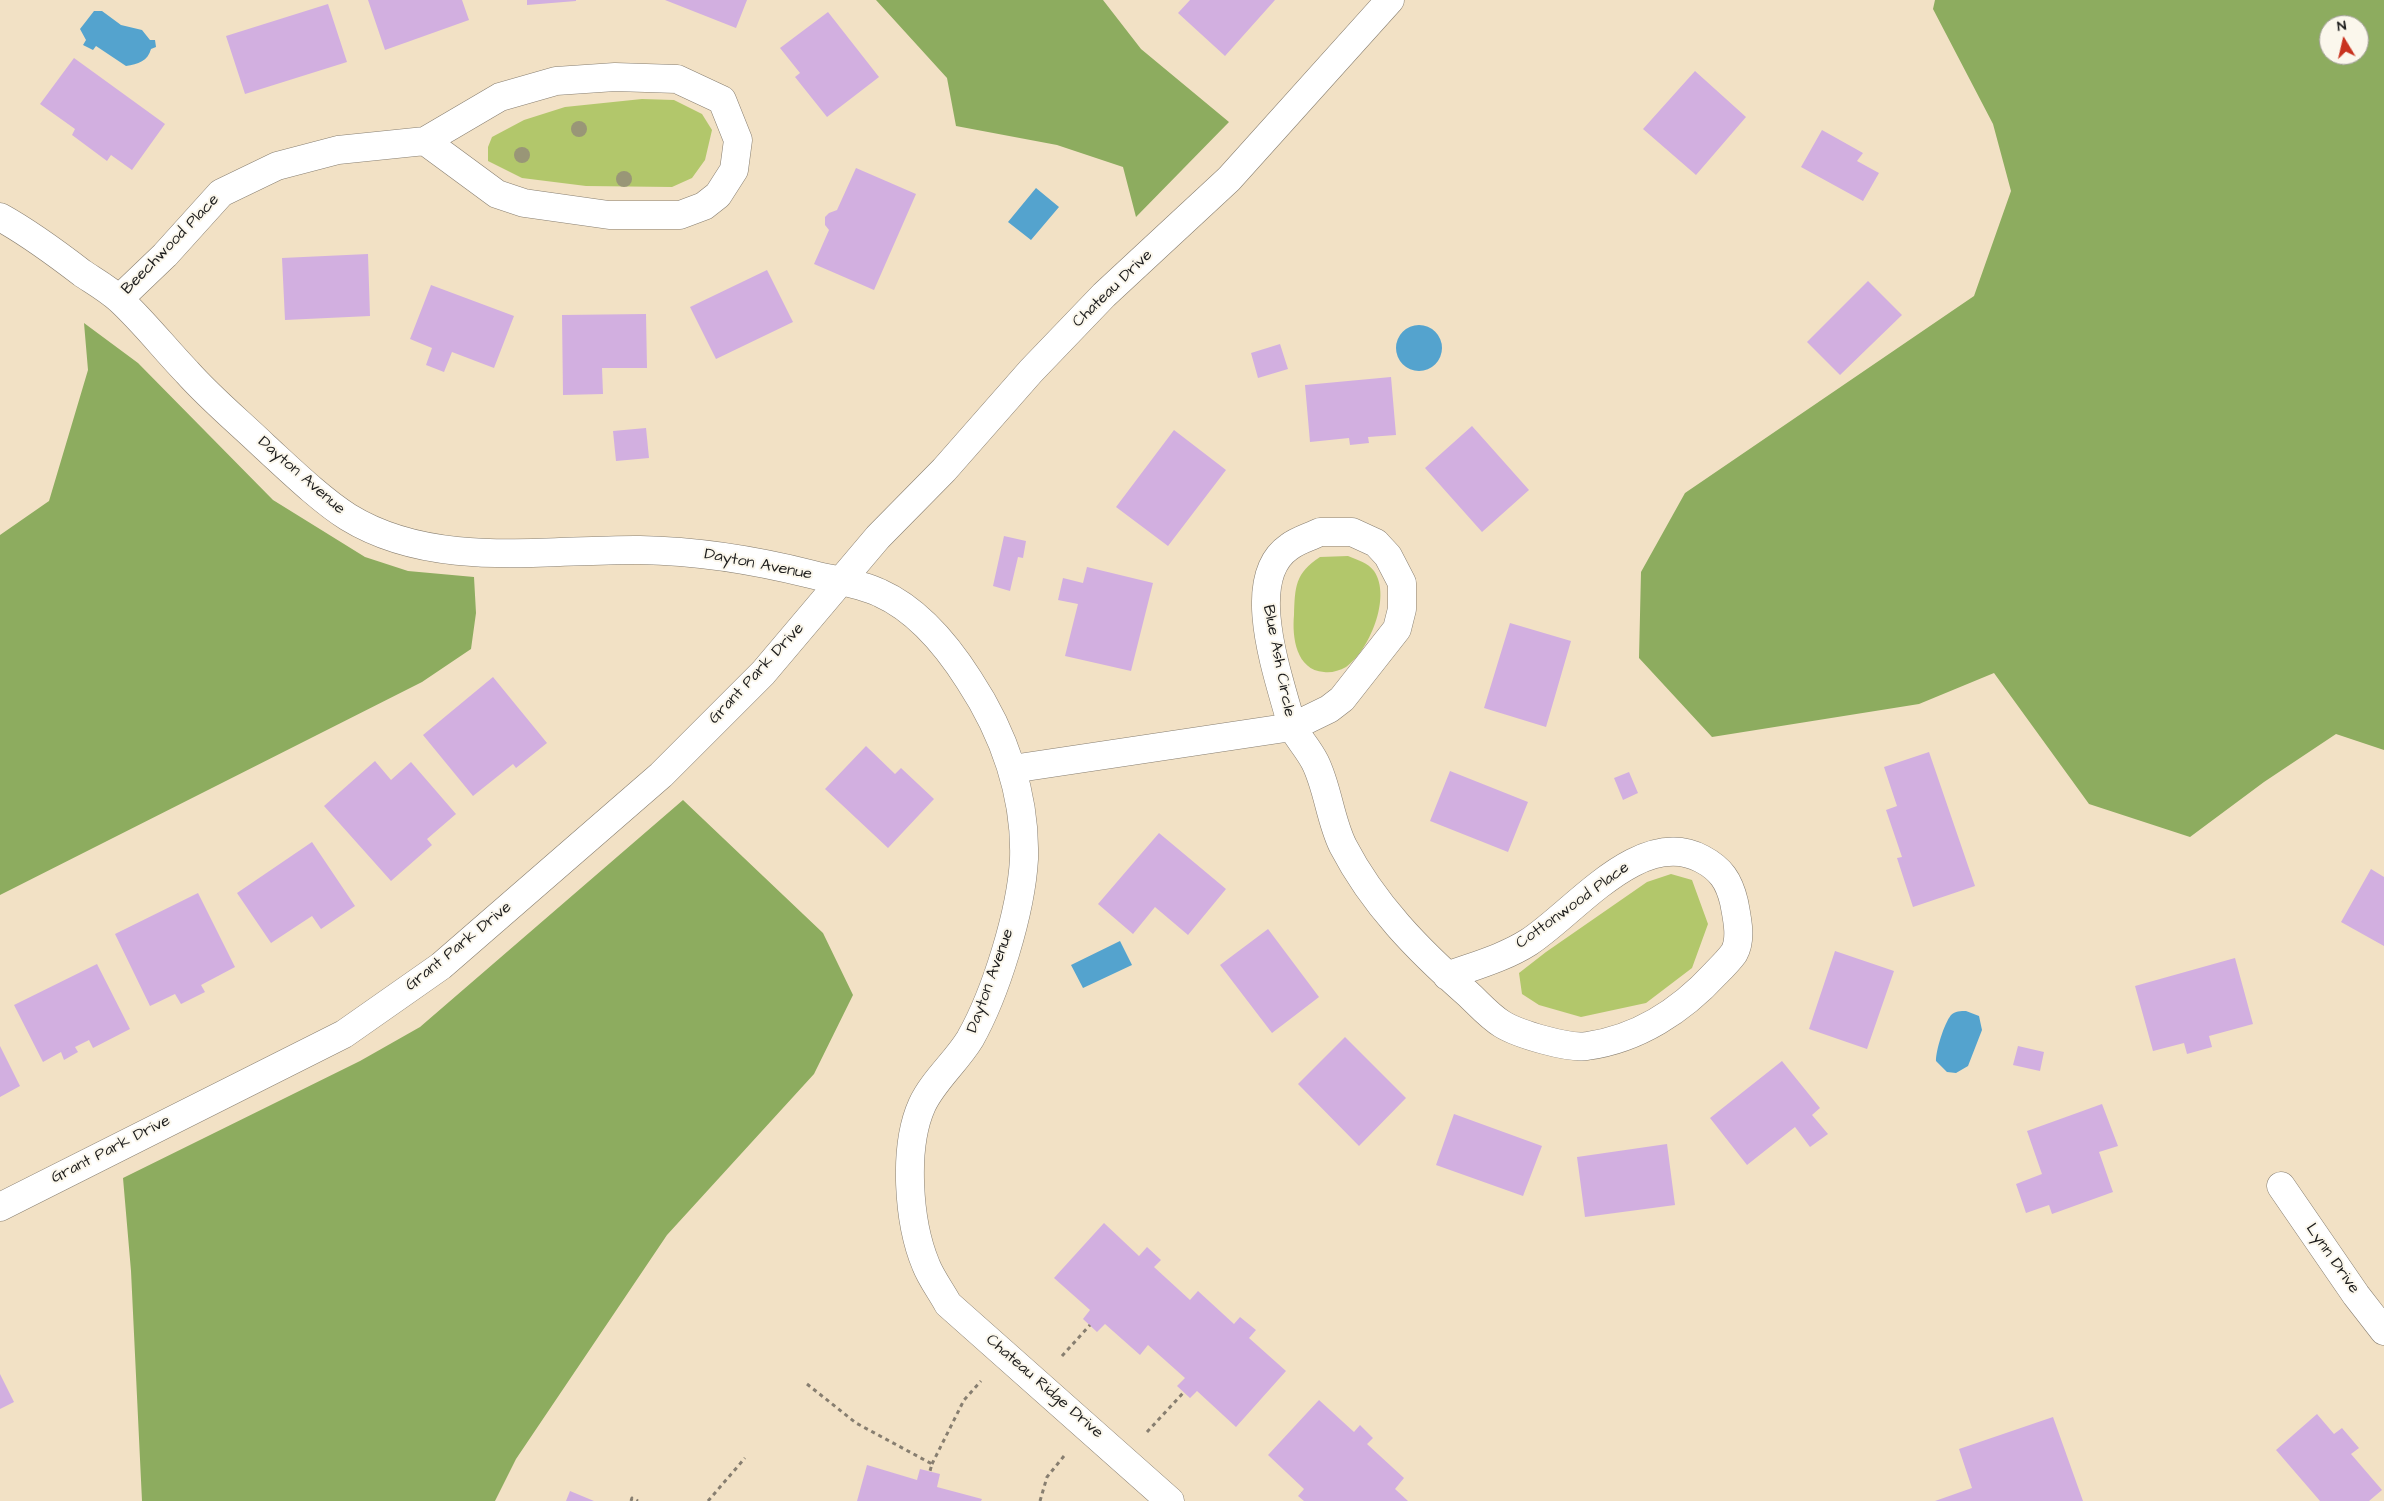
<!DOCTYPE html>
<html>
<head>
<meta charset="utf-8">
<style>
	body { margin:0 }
	#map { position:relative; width:2384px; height:1501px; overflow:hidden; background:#f2e1c5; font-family:"Architects Daughter",sans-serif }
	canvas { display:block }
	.north { position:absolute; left:2319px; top:15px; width:50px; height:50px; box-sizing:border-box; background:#fbf7ec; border:1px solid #a29f99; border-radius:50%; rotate:351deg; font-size:14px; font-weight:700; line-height:20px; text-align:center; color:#1c1c1c }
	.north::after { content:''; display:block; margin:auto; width:18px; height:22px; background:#c8321e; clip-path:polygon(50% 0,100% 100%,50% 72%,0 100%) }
</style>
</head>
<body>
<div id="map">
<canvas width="2384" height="1501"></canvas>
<div class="north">N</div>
</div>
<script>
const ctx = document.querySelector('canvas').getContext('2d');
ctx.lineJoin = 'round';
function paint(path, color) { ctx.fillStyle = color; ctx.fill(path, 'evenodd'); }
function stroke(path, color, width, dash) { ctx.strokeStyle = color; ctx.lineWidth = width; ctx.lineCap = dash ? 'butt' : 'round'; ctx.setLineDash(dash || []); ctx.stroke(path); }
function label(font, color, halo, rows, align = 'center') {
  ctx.font = font + ' "Architects Daughter",sans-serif'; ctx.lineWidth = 4; ctx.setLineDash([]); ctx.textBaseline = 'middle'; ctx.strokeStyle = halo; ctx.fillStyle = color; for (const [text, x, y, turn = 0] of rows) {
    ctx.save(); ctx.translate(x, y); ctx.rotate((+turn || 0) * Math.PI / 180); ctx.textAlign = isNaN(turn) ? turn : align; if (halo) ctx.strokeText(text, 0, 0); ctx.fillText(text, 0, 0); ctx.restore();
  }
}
paint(new Path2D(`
	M 642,99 L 674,100 L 702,114 L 712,130 L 705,160 L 692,178 L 672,187 L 586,186 L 522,178 L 488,161 L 488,147 L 492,137 L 524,120 L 565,107 Z
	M 1348,556 C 1358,560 1368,563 1374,571 C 1392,597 1369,651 1346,667 C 1339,671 1331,673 1324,672 C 1296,670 1292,637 1294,615 C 1295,587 1295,573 1320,557 Z
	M 1671,874 L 1692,880 L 1708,924 L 1692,968 L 1646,1003 L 1581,1017 L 1539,1005 L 1522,994 L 1519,973 L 1546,952 L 1647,882 Z`), '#b2c76b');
paint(new Path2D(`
	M 876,0 L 1103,0 L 1141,49 L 1229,122 L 1136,217 L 1123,167 L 1057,145 L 956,126 L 947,78 Z
	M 1935,0 L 2384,0 L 2384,750 L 2336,734 L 2264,782 L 2190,837 L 2089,804 L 1994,673 L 1919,704 L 1712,737 L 1639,658 L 1641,572 L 1685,493 L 1974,296 L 2011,191 L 1993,124 L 1933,9 ZM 2329,25 L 2359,25 L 2359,55 L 2329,55 Z
	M 84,323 L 138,363 L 273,500 L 365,557 L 408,571 L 474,577 L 476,613 L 471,649 L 422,682 L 0,895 L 0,535 L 49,501 L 88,370 Z
	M 683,800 L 823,933 L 853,995 L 814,1074 L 667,1235 L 516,1459 L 495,1501 L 142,1501 L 131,1271 L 123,1178 L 360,1061 L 420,1027 Z`), '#8dac5f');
paint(new Path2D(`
	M 94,11 L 102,11 L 121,25 L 142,30 L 150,40 L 155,40 L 156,47 L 151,49 C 148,61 138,64 126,66 L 96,46 L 93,50 L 83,45 L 86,40 L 80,29 Z
	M 1036,188 L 1059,207 L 1031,240 L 1008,222 Z
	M1396 348a23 23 0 1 1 46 0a23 23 0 1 1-46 0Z
	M 1120,941 L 1132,965 L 1083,988 L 1071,965 Z
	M 1966,1011 L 1979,1016 L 1982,1030 L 1968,1066 L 1956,1073 L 1947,1072 L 1936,1061 C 1936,1050 1944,1024 1951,1015 C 1955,1011 1961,1011 1966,1011 Z`), '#54a3ce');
paint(new Path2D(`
	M 368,0 L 462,0 L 469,20 L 385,50 Z
	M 527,0 L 576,0 L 576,1 L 527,5 Z
	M 665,0 L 747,0 L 736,28 Z
	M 1190,0 L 1275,0 L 1225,56 L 1178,13 Z
	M 328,4 L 347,62 L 245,94 L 226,36 Z
	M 828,12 L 879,77 L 827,117 L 795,77 L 800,73 L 780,48 Z
	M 74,58 L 165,124 L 132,170 L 111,155 L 107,161 L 72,135 L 75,129 L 40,104 Z
	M 1695,71 L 1746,117 L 1696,175 L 1643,129 Z
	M 1822,130 L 1863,153 L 1857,161 L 1879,173 L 1863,201 L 1801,167 Z
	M 856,168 L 916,194 L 874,290 L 814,264 L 829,230 L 825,225 L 825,217 L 829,213 L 837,210 Z
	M 368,254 L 370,316 L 285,320 L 282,258 Z
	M 767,270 L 793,322 L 716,359 L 690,307 Z
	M 1868,281 L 1902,315 L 1840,375 L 1807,342 Z
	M 431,285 L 514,316 L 494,368 L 452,352 L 444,372 L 426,365 L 432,348 L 410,339 Z
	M 646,314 L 647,368 L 602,368 L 603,394 L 563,395 L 562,315 Z
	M 1280,344 L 1288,369 L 1258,378 L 1251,353 Z
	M 1391,377 L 1396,435 L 1368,437 L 1369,443 L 1350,445 L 1349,438 L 1310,442 L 1305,385 Z
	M 1472,426 L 1529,490 L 1482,532 L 1425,468 Z
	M 646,428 L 649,458 L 616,461 L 613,431 Z
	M 1174,430 L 1226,470 L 1168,546 L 1116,507 Z
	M 1004,536 L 1026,541 L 1023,558 L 1018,557 L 1010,591 L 993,586 Z
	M 1087,567 L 1153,583 L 1131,671 L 1065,656 L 1078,604 L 1058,600 L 1063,578 L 1083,583 Z
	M 1510,623 L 1571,641 L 1546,727 L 1484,708 Z
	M 493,677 L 547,743 L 516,768 L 513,764 L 473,796 L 423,735 Z
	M 866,746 L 895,774 L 901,768 L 934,799 L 888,848 L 825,789 Z
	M 1929,752 L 1975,886 L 1913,907 L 1897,858 L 1902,857 L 1886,810 L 1897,806 L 1884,767 Z
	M 375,761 L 391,780 L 411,762 L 456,814 L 427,839 L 432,845 L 391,881 L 324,806 Z
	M 1450,771 L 1528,802 L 1508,852 L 1430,821 Z
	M 1629,772 L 1638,793 L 1623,800 L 1614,778 Z
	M 1159,833 L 1226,889 L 1188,935 L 1155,907 L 1133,934 L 1098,904 Z
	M 312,842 L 355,906 L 321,929 L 312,916 L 271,943 L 237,893 Z
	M 2371,869 L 2384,877 L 2384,946 L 2341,922 Z
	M 198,893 L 235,967 L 201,985 L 205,992 L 181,1004 L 175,994 L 150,1006 L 115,934 Z
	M 1268,929 L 1319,997 L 1272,1033 L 1220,965 Z
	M 1835,951 L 1894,971 L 1867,1049 L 1809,1029 Z
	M 2235,958 L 2253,1024 L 2209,1036 L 2212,1047 L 2187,1054 L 2184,1043 L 2153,1051 L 2135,986 Z
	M 97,964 L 130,1029 L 93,1048 L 89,1040 L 75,1047 L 78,1052 L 64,1060 L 61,1052 L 43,1062 L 14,1005 Z
	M 1345,1037 L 1406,1098 L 1359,1146 L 1298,1084 Z
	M 0,1046 L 20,1086 L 0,1097 Z
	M 2018,1046 L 2044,1052 L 2040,1071 L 2013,1065 Z
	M 1782,1061 L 1820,1108 L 1812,1115 L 1828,1134 L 1810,1147 L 1795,1127 L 1747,1165 L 1710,1118 Z
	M 2102,1104 L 2118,1146 L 2099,1152 L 2113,1192 L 2052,1214 L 2049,1205 L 2026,1213 L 2016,1184 L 2042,1174 L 2027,1131 Z
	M 1454,1114 L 1542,1146 L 1523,1196 L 1436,1165 Z
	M 1667,1144 L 1675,1205 L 1585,1217 L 1577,1157 Z
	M 1104,1223 L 1139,1256 L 1147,1247 L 1161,1260 L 1154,1267 L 1190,1300 L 1198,1291 L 1234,1324 L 1240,1317 L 1256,1330 L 1249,1338 L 1286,1371 L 1236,1427 L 1197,1391 L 1190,1398 L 1177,1386 L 1185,1378 L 1148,1345 L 1140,1355 L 1105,1324 L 1097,1332 L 1083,1319 L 1090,1310 L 1054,1278 Z
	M 0,1374 L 14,1402 L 0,1409 Z
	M 1319,1400 L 1354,1432 L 1360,1425 L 1373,1438 L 1367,1444 L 1404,1478 L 1395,1489 L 1408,1501 L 1304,1501 L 1298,1496 L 1304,1489 L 1268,1455 Z
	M 2317,1414 L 2334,1434 L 2342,1428 L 2359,1448 L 2351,1454 L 2382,1490 L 2369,1501 L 2320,1501 L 2276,1450 Z
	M 2053,1417 L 2083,1501 L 1935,1501 L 1972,1488 L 1959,1449 Z
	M 867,1465 L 917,1480 L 920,1469 L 940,1474 L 937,1487 L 982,1499 L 981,1501 L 857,1501 Z
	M 570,1491 L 594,1501 L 566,1501 Z`), '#d2afe0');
const street = new Path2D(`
	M 0,217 C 29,233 56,253 82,273 C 94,281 108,289 119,299 C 143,321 164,348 187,372 C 211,399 239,422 265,447 C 289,469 321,500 348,517 C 434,570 545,549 640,550 C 699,551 754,560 810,574 C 833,580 859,583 880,593 C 918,610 948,647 969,680 C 1004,733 1026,795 1024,859 C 1021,912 996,993 970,1039 C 956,1062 933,1081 922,1105 C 903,1147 908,1222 926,1265 C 931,1278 941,1291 948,1304 L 1170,1501
	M 119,299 L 165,255 L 221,193 L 277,166 L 338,150 L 425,141 L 497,194 L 524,203 L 609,215 L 680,215 L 704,206 L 718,195 L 734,170 L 738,140 L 722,100 L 677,79 L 615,77 L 556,81 L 500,97 L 425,141
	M 1320,532 L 1352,532 L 1376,543 L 1388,556 L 1402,583 L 1402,609 L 1397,629 L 1342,699 L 1329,709 L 1292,727 C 1281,682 1241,580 1289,547 C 1298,540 1310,537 1320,532 Z
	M 1012,769 L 1292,727 C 1299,739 1309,750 1315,762 C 1328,788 1330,820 1343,846 C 1373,904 1418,950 1467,993 C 1478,1003 1489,1016 1502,1024 C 1518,1034 1569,1049 1587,1046 C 1638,1039 1682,1010 1716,973 C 1722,967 1729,960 1734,953 C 1742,939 1737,918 1734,902 C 1729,881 1721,869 1702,859 C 1641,826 1575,912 1529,942 C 1504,958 1474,966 1447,976
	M 2281,1186 L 2356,1295 L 2384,1331
	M 0,1207 L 344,1034 L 441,966 L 661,775 L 763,673 L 878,537 L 944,470 L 1031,371 L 1104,295 L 1229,179 L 1390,0`);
stroke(street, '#877e70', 29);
stroke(new Path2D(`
	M 1062,1356 L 1090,1325
	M 807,1384 L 856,1423 L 932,1464 L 930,1471
	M 1147,1432 L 1184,1392
	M 932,1464 L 964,1400 L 981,1381
	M 631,1501 L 632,1498 L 638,1501
	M 708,1501 L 745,1458
	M 1040,1501 L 1047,1477 L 1064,1456`), '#877e70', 3, [4, 4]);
stroke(street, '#fff', 28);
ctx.fillStyle = '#999677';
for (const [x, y] of [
	[579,129],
	[522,155],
	[624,179]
]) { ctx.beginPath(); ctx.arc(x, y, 8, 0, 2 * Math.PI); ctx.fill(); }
label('16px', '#1c1c1c', '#fbf7ec', [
	["Beechwood Place",171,245,-46],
	["Chateau Drive",1113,289,-44],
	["Dayton Avenue",301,476,41],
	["Dayton Avenue",758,565,11],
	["Blue Ash Circle",1278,661,79],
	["Grant Park Drive",757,674,-47],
	["Cottonwood Place",1573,906,-36],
	["Grant Park Drive",459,947,-39],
	["Dayton Avenue",991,981,-70],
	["Grant Park Drive",111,1150,-27],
	["Lynn Drive",2332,1259,55],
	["Chateau Ridge Drive",1044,1387,41]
]);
</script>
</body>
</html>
